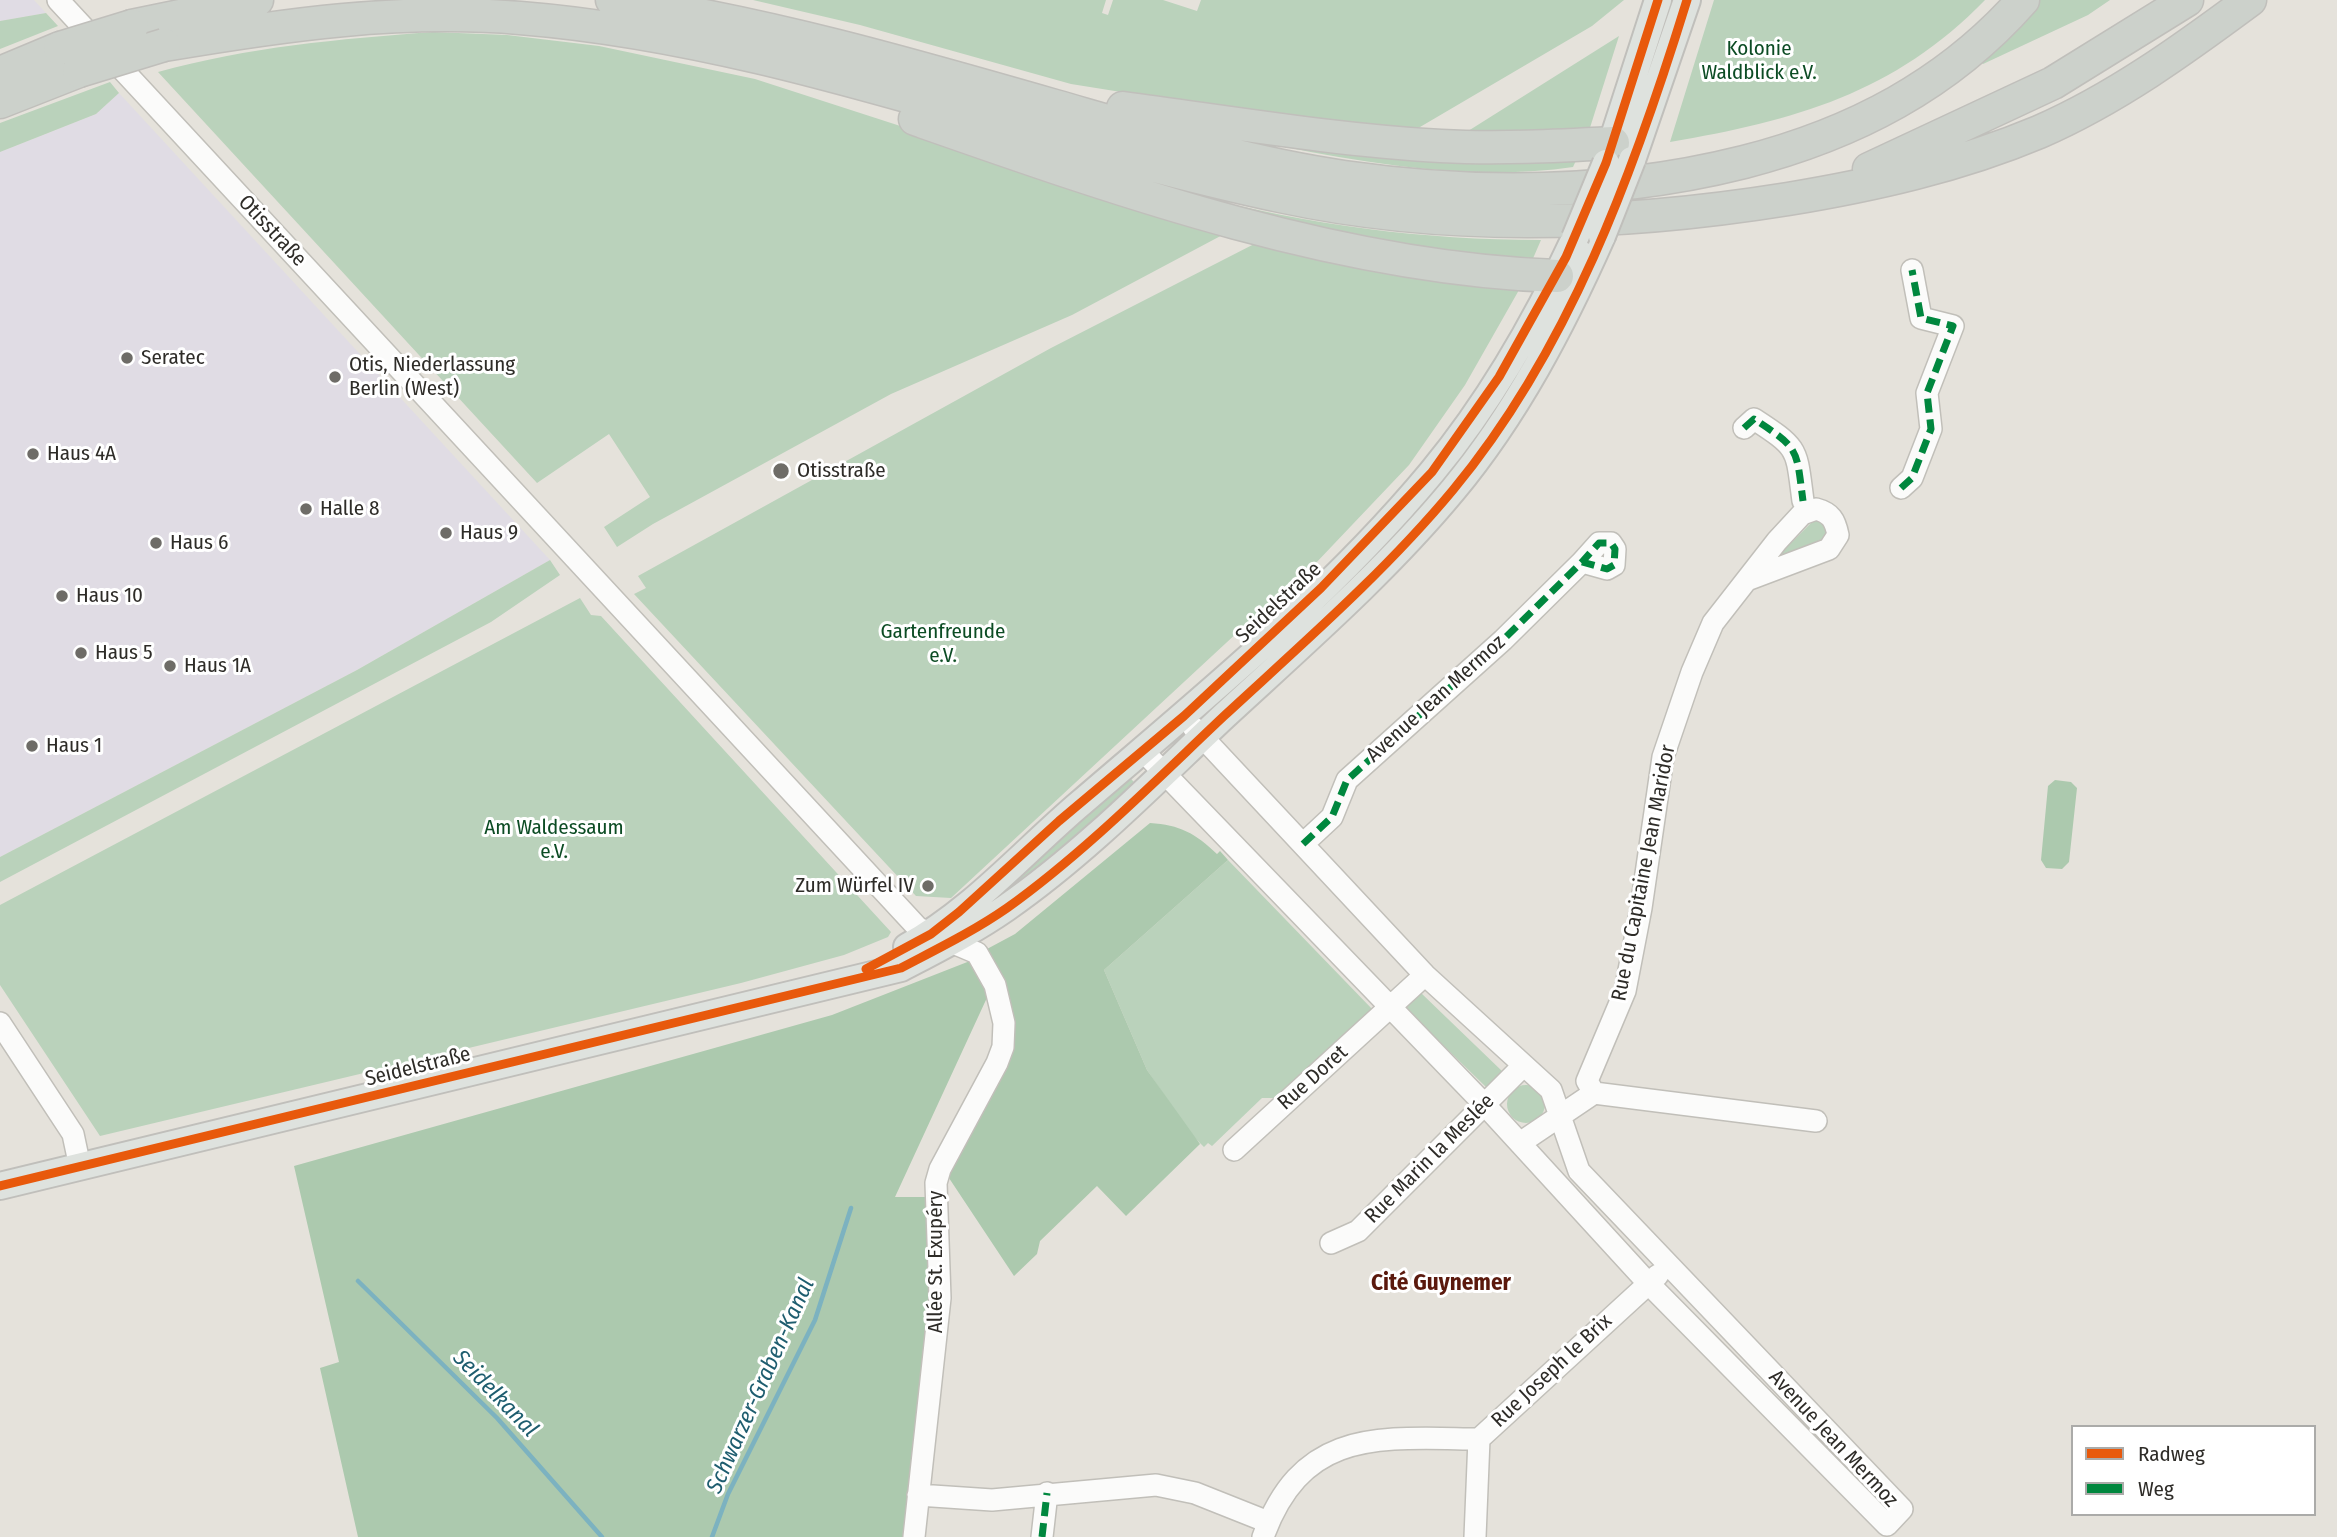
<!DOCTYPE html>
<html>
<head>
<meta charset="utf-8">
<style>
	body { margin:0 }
	#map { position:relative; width:2337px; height:1537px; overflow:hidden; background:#e5e2db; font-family:"Fira Sans Condensed",sans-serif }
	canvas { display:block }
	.legend { position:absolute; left:2071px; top:1425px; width:245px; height:91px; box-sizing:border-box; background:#fff; border:2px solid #ababa9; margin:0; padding:9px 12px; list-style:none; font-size:21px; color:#2e2c28 }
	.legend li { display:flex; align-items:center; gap:14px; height:35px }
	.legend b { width:35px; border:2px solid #ababa9 }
</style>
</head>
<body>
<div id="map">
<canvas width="2337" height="1537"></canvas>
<ul class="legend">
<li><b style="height:9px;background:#e8590c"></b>Radweg</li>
<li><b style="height:9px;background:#00873e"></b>Weg</li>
</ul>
</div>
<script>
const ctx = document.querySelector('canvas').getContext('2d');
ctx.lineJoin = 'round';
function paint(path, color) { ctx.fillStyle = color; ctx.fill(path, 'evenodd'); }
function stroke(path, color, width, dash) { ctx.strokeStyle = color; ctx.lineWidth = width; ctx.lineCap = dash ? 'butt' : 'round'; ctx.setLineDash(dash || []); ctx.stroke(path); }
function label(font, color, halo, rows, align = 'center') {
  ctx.font = font + ' "Fira Sans Condensed",sans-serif'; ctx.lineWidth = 6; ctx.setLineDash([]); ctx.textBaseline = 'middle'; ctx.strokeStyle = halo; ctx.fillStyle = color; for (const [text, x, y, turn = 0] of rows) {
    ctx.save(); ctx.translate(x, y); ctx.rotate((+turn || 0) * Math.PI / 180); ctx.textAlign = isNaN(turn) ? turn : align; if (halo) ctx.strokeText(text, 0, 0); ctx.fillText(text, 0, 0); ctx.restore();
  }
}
paint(new Path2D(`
	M 0,0 L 34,0 L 46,13 L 0,21 Z
	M 119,93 L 550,560 L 357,670 L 0,857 L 0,152 L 96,114 Z`), '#e0dce4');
paint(new Path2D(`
	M 753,0 L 1106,0 L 1102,13 L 1108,15 L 1113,0 L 1163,0 L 1197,11 L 1201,0 L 1624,0 L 1592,26 L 1403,137 L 1071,84 L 860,25 Z
	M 1714,0 L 1985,0 C 1895,93 1794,121 1670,142 Z
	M 2039,0 L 2110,0 L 2088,15 L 1983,64 L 1979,60 Z
	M 46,13 L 58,26 L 0,49 L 0,21 Z
	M 433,32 L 507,35 L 599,46 L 755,79 L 1228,232 L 1072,315 L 891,394 L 653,524 L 617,547 L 604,527 L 650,497 L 609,434 L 537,483 L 158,72 C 248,47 339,39 433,32 Z
	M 1619,36 L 1588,134 L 1457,138 Z
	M 110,82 L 119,93 L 96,114 L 0,152 L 0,123 Z
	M 1269,144 L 1579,154 L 1573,167 C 1473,182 1367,163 1269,144 Z
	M 1195,195 C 1309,225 1423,240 1541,240 L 1531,263 L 1360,241 Z
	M 1262,240 L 1519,290 L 1465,385 L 1409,465 L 1295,585 L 1267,605 L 951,898 L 916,896 L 634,594 L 646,588 L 638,576 L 1051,348 Z
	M 1814,520 L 1822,521 L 1827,530 L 1824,538 L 1770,564 Z
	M 550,560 L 560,575 L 491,622 L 0,882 L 0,857 L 357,670 Z
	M 580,598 L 591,615 L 601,616 L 891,932 L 888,937 L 844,955 L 741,983 L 100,1136 L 0,985 L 0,905 Z
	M 1127,774 L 1138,787 L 1034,878 L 993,899 Z
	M 1228,860 L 1373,1010 L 1284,1098 L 1262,1098 L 1212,1146 L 1208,1143 L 1204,1147 L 1190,1133 L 1147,1070 L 1104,970 Z
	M 1420,992 L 1503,1072 L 1487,1088 L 1405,1008 Z
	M1507 1104a19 19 0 1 1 38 0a19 19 0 1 1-38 0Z`), '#bad2bb');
paint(new Path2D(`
	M 2055,780 L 2071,782 L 2077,788 L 2069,862 L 2062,869 L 2046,868 L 2041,860 L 2048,786 Z
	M 1150,823 C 1180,825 1195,833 1217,854 L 1220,851 L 1228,860 L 1104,970 L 1147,1070 L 1200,1144 L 1126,1216 L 1097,1186 L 1040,1241 L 1037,1254 L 1014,1276 L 945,1172 L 1004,1060 L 987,949 L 1015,934 Z
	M 975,959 L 991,989 L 895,1197 L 926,1197 L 934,1288 L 907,1537 L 358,1537 L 320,1368 L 339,1362 L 294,1166 L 832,1015 Z`), '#acc9ae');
stroke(new Path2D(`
	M 358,1281 L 497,1418 L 602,1537
	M 712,1537 L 728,1494 L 815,1320 L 851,1208`), '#7cb2c0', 4.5);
const minor = new Path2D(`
	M 58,0 L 918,928 L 977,953 L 995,985 L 1004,1023 L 1003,1047 L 997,1063 L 940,1169 L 936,1183 L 940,1298 L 914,1537
	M 1744,428 L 1754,419 C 1800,449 1796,448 1803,501
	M 1901,488 L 1912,478 L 1931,429 L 1927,393 L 1953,326 L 1921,318 L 1912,270
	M 1142,750 L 1484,1104 L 1648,1283 L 1887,1525 L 1902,1509 L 1579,1171 L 1551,1090 L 1425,975 L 1193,727
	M 1303,844 L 1332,817 L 1347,780 L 1503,640 L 1582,562 L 1607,569 L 1614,565 L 1615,549 L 1611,543 L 1599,543 L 1582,562
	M 0,1023 L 73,1134 L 80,1167
	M 1594,1093 L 1587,1081 L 1625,991 L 1641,908 L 1663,757 L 1692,672 L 1713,623 L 1777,541 L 1802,514 L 1816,509 C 1831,513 1835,520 1838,535 L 1829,549 L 1747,580
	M 1520,1143 L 1594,1093 L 1816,1121
	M 1234,1150 L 1425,975
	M 1331,1243 L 1358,1231 L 1522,1067
	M 918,1495 L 992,1500 L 1156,1485 L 1195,1493 L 1268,1522
	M 1042,1537 L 1047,1493
	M 1263,1537 C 1303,1427 1380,1438 1479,1439
	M 1475,1537 L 1479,1439 L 1658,1275`);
const major = new Path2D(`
	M 1632,160 L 1687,0
	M 1606,161 L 1658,0
	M 907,947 C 973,911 1025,850 1082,802 C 1203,698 1330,595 1432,472 C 1490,402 1537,320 1575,238
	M 0,1186 L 901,968 C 937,949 973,931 1006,908 C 1085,853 1154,782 1224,716 C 1302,644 1385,572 1453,490 C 1516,414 1562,326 1602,236`);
const highway = new Path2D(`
	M 612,0 C 763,22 909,64 1055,106 C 1149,133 1247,163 1344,177 C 1477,196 1613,195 1744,162 C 1853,134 1948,85 2023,0
	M 132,26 L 257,0
	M 164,45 C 282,25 400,8 520,18 C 781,39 1025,142 1280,196 C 1447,232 1620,226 1788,199 C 1873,185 1958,166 2039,132 C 2115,99 2184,49 2250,0
	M 0,73 L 60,48
	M 0,102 L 79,71
	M 1123,108 C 1229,122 1335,140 1441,146 C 1498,149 1556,146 1613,143
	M 915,119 C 1118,190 1341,269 1557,276
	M 1869,169 L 2053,83 L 2187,0`);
stroke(minor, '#c1bfb9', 24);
stroke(major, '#c0bfbb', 30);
stroke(highway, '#c0bfbb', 35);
stroke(minor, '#fbfbfa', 21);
stroke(major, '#dee2de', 26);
stroke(highway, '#ccd1cb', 32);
const majorBridge = new Path2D(`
	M 1602,236 L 1632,160
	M 1575,238 L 1606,163`);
const highwayBridge = new Path2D(`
	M 60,48 L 132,26
	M 79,71 L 164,45`);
stroke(majorBridge, '#c0bfbb', 30, []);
stroke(highwayBridge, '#c0bfbb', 35, []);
stroke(majorBridge, '#dee2de', 26);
stroke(highwayBridge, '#ccd1cb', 32);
stroke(new Path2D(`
	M 1744,428 L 1754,419 C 1800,449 1796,448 1803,501
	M 1901,488 L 1912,478 L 1931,429 L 1927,393 L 1953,326 L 1921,318 L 1912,270
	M 1303,844 L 1332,817 L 1347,780 L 1503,640 L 1582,562 L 1607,569 L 1614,565 L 1615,549 L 1611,543 L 1599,543 L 1582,562
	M 1042,1537 L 1047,1493`), '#00873e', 7, [14, 7]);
stroke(new Path2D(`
	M 866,969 L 931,934 L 959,912 L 1059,821 L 1184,716 L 1321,588 L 1432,472 L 1499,377 L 1566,257 L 1606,163 L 1658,0
	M 0,1186 L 901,968 C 937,949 974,931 1007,908 C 1085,852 1154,782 1224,716 C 1302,644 1385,572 1453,490 C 1569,350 1634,172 1687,0`), '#e8590c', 9);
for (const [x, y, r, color] of [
	[127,358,7,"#6e6c67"],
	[335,377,7,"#6e6c67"],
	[33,454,7,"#6e6c67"],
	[781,471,9,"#6e6c67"],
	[306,509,7,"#6e6c67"],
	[446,533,7,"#6e6c67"],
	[156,543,7,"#6e6c67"],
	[62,596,7,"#6e6c67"],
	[81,653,7,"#6e6c67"],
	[170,666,7,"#6e6c67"],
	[32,746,7,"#6e6c67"],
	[928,886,7,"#6e6c67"]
]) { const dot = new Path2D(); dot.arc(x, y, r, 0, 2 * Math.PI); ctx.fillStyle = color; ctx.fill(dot); stroke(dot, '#fff', 2.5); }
label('21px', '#0c4c24', '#fff', [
	["Kolonie",1759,49],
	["Waldblick e.V.",1759,73],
	["Gartenfreunde",943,632],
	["e.V.",943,656],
	["Am Waldessaum",554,828],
	["e.V.",554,852]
]);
label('21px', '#2e2c28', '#fff', [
	["Otisstraße",272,231,47],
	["Seidelstraße",1279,603,-43],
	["Avenue Jean Mermoz",1436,699,-42],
	["Rue du Capitaine Jean Maridor",1644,873,-79],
	["Seidelstraße",418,1067,-14],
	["Rue Doret",1313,1078,-42],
	["Rue Marin la Meslée",1430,1159,-45],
	["Allée St. Exupéry",936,1262,-90],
	["Rue Joseph le Brix",1552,1371,-43],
	["Avenue Jean Mermoz",1833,1439,47]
]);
label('21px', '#2e2c28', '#fff', [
	["Seratec",141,358],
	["Otis, Niederlassung",349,365],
	["Berlin (West)",349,389],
	["Haus 4A",47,454],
	["Otisstraße",797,471],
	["Halle 8",320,509],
	["Haus 9",460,533],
	["Haus 6",170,543],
	["Haus 10",76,596],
	["Haus 5",95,653],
	["Haus 1A",184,666],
	["Haus 1",46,746],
	["Zum Würfel IV",914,886,"right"]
], 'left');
label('bold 23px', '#5b190d', '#fff', [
	["Cité Guynemer",1441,1284]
]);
label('italic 23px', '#1e5d6f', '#fff', [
	["Schwarzer-Graben-Kanal",761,1386,-66],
	["Seidelkanal",495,1394,46]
]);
</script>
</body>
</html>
